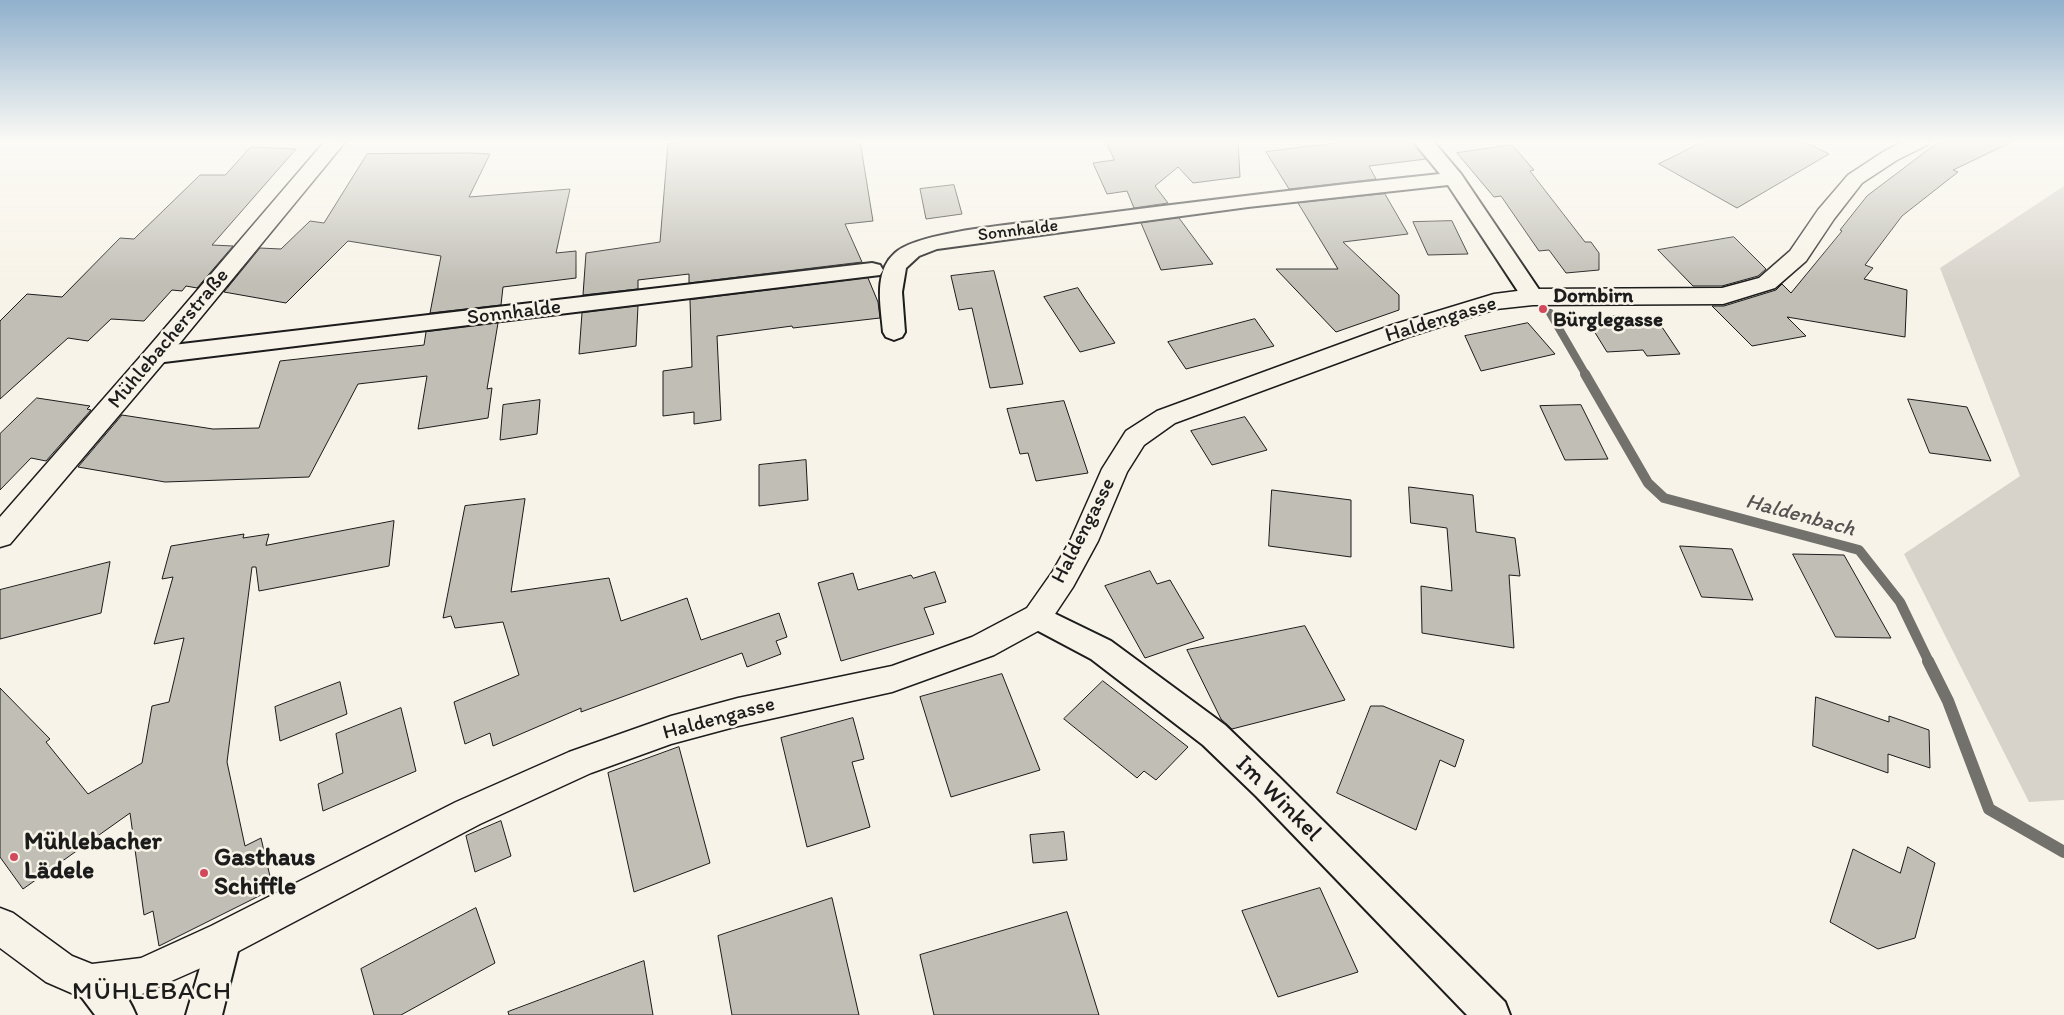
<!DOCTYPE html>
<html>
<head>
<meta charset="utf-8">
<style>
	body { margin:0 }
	canvas { display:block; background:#f7f3e8 }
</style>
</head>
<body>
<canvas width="2064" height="1015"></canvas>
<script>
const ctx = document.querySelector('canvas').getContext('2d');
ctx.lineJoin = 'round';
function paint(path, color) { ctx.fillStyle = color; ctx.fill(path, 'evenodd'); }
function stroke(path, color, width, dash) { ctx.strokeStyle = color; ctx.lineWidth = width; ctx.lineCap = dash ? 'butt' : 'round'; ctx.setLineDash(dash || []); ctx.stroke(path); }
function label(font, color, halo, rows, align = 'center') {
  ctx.font = font + ' Itim,sans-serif'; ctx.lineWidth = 5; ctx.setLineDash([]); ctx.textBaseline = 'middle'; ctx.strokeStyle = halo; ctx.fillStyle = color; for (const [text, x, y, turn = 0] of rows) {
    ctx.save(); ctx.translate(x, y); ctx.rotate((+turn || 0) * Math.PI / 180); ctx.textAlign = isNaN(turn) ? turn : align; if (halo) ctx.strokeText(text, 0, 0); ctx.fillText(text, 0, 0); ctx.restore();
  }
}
paint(new Path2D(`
	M 2064,186 L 2064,800 L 2029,802 L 1904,554 L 2020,476 L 1940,268 Z`), '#d7d3cb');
stroke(new Path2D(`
	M 1550,313 L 1586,375`), '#72716c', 8);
stroke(new Path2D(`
	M 1585,374 L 1648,483 L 1664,498 L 1859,550 L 1900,602 L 1929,662`), '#72716c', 10);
stroke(new Path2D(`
	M 1928,661 L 1948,701 L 1989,809 L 2064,852`), '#72716c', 12);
const building = new Path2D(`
	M 695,141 L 860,141 L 873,221 L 845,224 L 862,262 L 689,283 L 689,274 L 638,280 L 638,289 L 583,295 L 586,253 L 660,242 L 668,144 Z
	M 1106,141 L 1238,141 L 1240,177 L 1193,183 L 1178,167 L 1155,186 L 1168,203 L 1134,208 L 1127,191 L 1107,194 L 1093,163 L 1114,160 Z
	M 1350,141 L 1411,141 L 1426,159 L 1369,166 L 1376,179 L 1289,189 L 1266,152 Z
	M 1705,141 L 1803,141 L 1829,154 L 1737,208 L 1659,164 Z
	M 1940,141 L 2014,141 L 1953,170 L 1958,172 L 1902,216 L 1865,265 L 1873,268 L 1864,279 L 1907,290 L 1905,337 L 1787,317 L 1806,336 L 1752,346 L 1712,306 L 1724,306 L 1776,290 L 1782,284 L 1791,293 L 1842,231 L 1840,230 L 1867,196 Z
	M 1512,145 L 1534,170 L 1530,171 L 1585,242 L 1591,242 L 1599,253 L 1599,270 L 1566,273 L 1549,250 L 1539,251 L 1501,196 L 1494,197 L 1457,153 Z
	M 251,147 L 296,149 L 212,245 L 233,246 L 197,288 L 186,286 L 182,291 L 172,290 L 144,321 L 111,319 L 88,341 L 68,338 L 0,399 L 0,321 L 27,294 L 62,297 L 120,238 L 134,239 L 200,175 L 225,175 Z
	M 470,153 L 490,154 L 469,197 L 570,189 L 556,253 L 576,251 L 576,278 L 503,287 L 501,305 L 430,313 L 441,256 L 348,241 L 286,303 L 224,292 L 260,248 L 281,249 L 310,221 L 324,223 L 367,154 Z
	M 954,185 L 962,214 L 926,219 L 920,189 Z
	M 1385,194 L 1408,234 L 1343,242 L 1399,295 L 1399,310 L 1336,332 L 1276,269 L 1338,269 L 1298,203 Z
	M 1179,218 L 1213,264 L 1161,270 L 1141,223 Z
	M 1452,221 L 1468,254 L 1428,255 L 1413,222 Z
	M 1734,237 L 1766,269 L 1758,276 L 1722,286 L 1693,286 L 1658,250 Z
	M 994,271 L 1023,384 L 990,388 L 972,308 L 959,310 L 951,276 Z
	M 868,278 L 878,302 L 880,318 L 793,328 L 792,326 L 717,336 L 721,420 L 694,424 L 694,412 L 663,416 L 663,371 L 692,367 L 690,300 Z
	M 1078,288 L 1085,299 L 1115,343 L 1080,352 L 1044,297 Z
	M 638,306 L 636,346 L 579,354 L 582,313 Z
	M 1621,316 L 1623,320 L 1656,318 L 1680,354 L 1647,356 L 1643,350 L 1607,352 L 1586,318 Z
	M 1255,319 L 1274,346 L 1186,369 L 1168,342 Z
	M 498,323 L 487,389 L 492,388 L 488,418 L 418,429 L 427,376 L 358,384 L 309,477 L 165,482 L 78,467 L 122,415 L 213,429 L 259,428 L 280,361 L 424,345 L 426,332 Z
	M 1528,323 L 1555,354 L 1481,371 L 1465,336 Z
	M 37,398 L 90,406 L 87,409 L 91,410 L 46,461 L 31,458 L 0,490 L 0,434 Z
	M 1908,399 L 1967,407 L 1991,461 L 1930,453 Z
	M 540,400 L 537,434 L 500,440 L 503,405 Z
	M 1064,401 L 1088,473 L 1036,481 L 1028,453 L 1020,454 L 1007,409 Z
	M 1581,405 L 1608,459 L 1565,460 L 1540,406 Z
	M 1245,417 L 1267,450 L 1212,465 L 1191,431 Z
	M 806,460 L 808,500 L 759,506 L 759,465 Z
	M 1409,487 L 1473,495 L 1476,532 L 1515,538 L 1520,576 L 1509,575 L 1514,648 L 1422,633 L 1421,586 L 1452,591 L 1447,528 L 1411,523 Z
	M 1272,490 L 1351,500 L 1351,557 L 1269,546 Z
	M 525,499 L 511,592 L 609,578 L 621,621 L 687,598 L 701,640 L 779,613 L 787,637 L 776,641 L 781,654 L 747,667 L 742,653 L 581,712 L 581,708 L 493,746 L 490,733 L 465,744 L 454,702 L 519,675 L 503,622 L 455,628 L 451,616 L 443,618 L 465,506 Z
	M 394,521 L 389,566 L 259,591 L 256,567 L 252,567 L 227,762 L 245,846 L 261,838 L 273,889 L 159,946 L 153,911 L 144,915 L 130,813 L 23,889 L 0,857 L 0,688 L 50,739 L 46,742 L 88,794 L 142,763 L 152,706 L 169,702 L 184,638 L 154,644 L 173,577 L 162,579 L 171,546 L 244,534 L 243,538 L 269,534 L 266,545 Z
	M 1680,546 L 1732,549 L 1753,600 L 1702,597 Z
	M 1793,554 L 1844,555 L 1891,638 L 1836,637 Z
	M 110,562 L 101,613 L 0,639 L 0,590 Z
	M 1150,571 L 1157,584 L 1170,580 L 1204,638 L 1145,658 L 1105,586 Z
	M 935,572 L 946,602 L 924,608 L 934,634 L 841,661 L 818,583 L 853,573 L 858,590 L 911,575 L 913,578 Z
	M 1305,626 L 1345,700 L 1232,729 L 1221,719 L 1187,650 Z
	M 1002,674 L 1040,770 L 951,797 L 920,697 Z
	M 1103,681 L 1188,747 L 1156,780 L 1144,771 L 1137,778 L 1064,719 Z
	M 340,682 L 347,714 L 280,741 L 275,707 Z
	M 1816,697 L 1889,722 L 1889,716 L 1929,730 L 1930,768 L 1888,754 L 1888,773 L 1813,746 Z
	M 1371,706 L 1383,706 L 1464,740 L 1455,767 L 1440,760 L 1416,830 L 1337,793 Z
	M 401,708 L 416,771 L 323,811 L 318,784 L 343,773 L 336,734 Z
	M 853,718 L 864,759 L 852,762 L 870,827 L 807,847 L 781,738 Z
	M 679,747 L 710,863 L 634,892 L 608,773 Z
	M 501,821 L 511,856 L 475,872 L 466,836 Z
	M 1064,832 L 1067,860 L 1033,863 L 1030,835 Z
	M 1908,847 L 1935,863 L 1915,938 L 1878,949 L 1830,922 L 1853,849 L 1900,873 Z
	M 1320,888 L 1358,972 L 1278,997 L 1242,911 Z
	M 832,898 L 859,1015 L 732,1015 L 718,936 Z
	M 476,908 L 495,963 L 401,1015 L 374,1015 L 361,969 Z
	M 1067,912 L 1099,1015 L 934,1015 L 920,955 Z
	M 644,961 L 653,1015 L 509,1015 L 508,1012 Z`);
paint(building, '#c0beb5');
stroke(building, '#1c1c1c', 1);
const minor = new Path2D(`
	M 1413,141 L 1433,141 L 1461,174 L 1544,297 L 1541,302 L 1533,304 L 1525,302 L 1448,185 L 1248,207 L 937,249 L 919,256 L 906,268 L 902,292 L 905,332 L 902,337 L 894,340 L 886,337 L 883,332 C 881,306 873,272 895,253 C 920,230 1030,223 1068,218 C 1192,202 1316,187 1440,174 Z
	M 872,263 L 880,265 L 883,270 L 880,275 L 156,363 L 148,361 L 144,355 L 148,349 L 156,347 Z
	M 1037,605 L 1111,641 L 1225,725 L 1278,776 L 1505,1002 L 1510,1015 L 1467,1015 L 1256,796 L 1203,745 L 1091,659 L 1027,625 L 1023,617 L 1027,609 Z
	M 224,922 L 236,927 L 241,939 L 222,1015 L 186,1015 L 212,927 Z
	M 92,965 C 112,974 128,995 136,1015 L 95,1015 L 80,995 L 74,983 L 80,971 Z`);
const tertiary = new Path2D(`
	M 325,141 L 346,141 L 165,361 L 10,544 L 0,547 L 0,517 L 147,349 Z
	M 1904,141 L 1930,141 L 1927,145 L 1897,160 L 1862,183 L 1834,219 L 1806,261 L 1775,288 L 1723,304 L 1533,305 L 1496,309 L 1408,337 L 1175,423 L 1144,445 L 1127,472 L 1098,541 L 1073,587 L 1047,626 L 994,655 L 892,692 L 738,726 L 671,744 L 591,773 L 480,824 L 237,952 L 142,994 L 92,1002 L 46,982 L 0,948 L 0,908 L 13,913 L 72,956 L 92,964 L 141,958 L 211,926 L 456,802 L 569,752 L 671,716 L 738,698 L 892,666 L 972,637 L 1027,608 L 1053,571 L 1071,539 L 1102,469 L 1126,431 L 1157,411 L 1392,325 L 1494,294 L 1533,289 L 1722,288 L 1759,278 L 1790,251 L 1818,210 L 1848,175 L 1883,152 Z`);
stroke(minor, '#1c1c1c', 4);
stroke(tertiary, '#1c1c1c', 3);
paint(minor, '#f7f3e8');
paint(tertiary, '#f7f3e8');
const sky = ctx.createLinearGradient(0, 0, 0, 283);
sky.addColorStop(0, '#90b0cc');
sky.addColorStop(0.5, '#fbfaf5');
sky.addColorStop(1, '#fbfaf500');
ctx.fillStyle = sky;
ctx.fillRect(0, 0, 2064, 283);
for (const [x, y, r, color] of [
	[1543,309,5,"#d1495b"],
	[14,857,5,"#d1495b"],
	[204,873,5,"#d1495b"]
]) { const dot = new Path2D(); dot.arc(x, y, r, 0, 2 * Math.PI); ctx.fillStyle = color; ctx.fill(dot); stroke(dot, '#f7f3e8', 2); }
label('18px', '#1c1c1c', '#f7f3e8', [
	["Sonnhalde",1018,231,-7]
]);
label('bold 21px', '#1c1c1c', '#f7f3e8', [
	["Dornbirn",1553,297],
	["Bürglegasse",1553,321]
], 'left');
label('21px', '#1c1c1c', '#f7f3e8', [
	["Sonnhalde",514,313,-7],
	["Haldengasse",1441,320,-17],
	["Mühlebacherstraße",169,339,-50],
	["Haldengasse",1084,531,-63],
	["Haldengasse",719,719,-15]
]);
label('italic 22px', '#565452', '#f7f3e8', [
	["Haldenbach",1800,516,15]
]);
label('25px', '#1c1c1c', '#f7f3e8', [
	["Im Winkel",1278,799,45]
]);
label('bold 25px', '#1c1c1c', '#f7f3e8', [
	["Mühlebacher",24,843],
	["Lädele",24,872],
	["Gasthaus",214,859],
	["Schiffle",214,888]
], 'left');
ctx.letterSpacing = '1px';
label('26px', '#1c1c1c', '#f7f3e8', [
	["MÜHLEBACH",152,992]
]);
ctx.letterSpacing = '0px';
</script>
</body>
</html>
